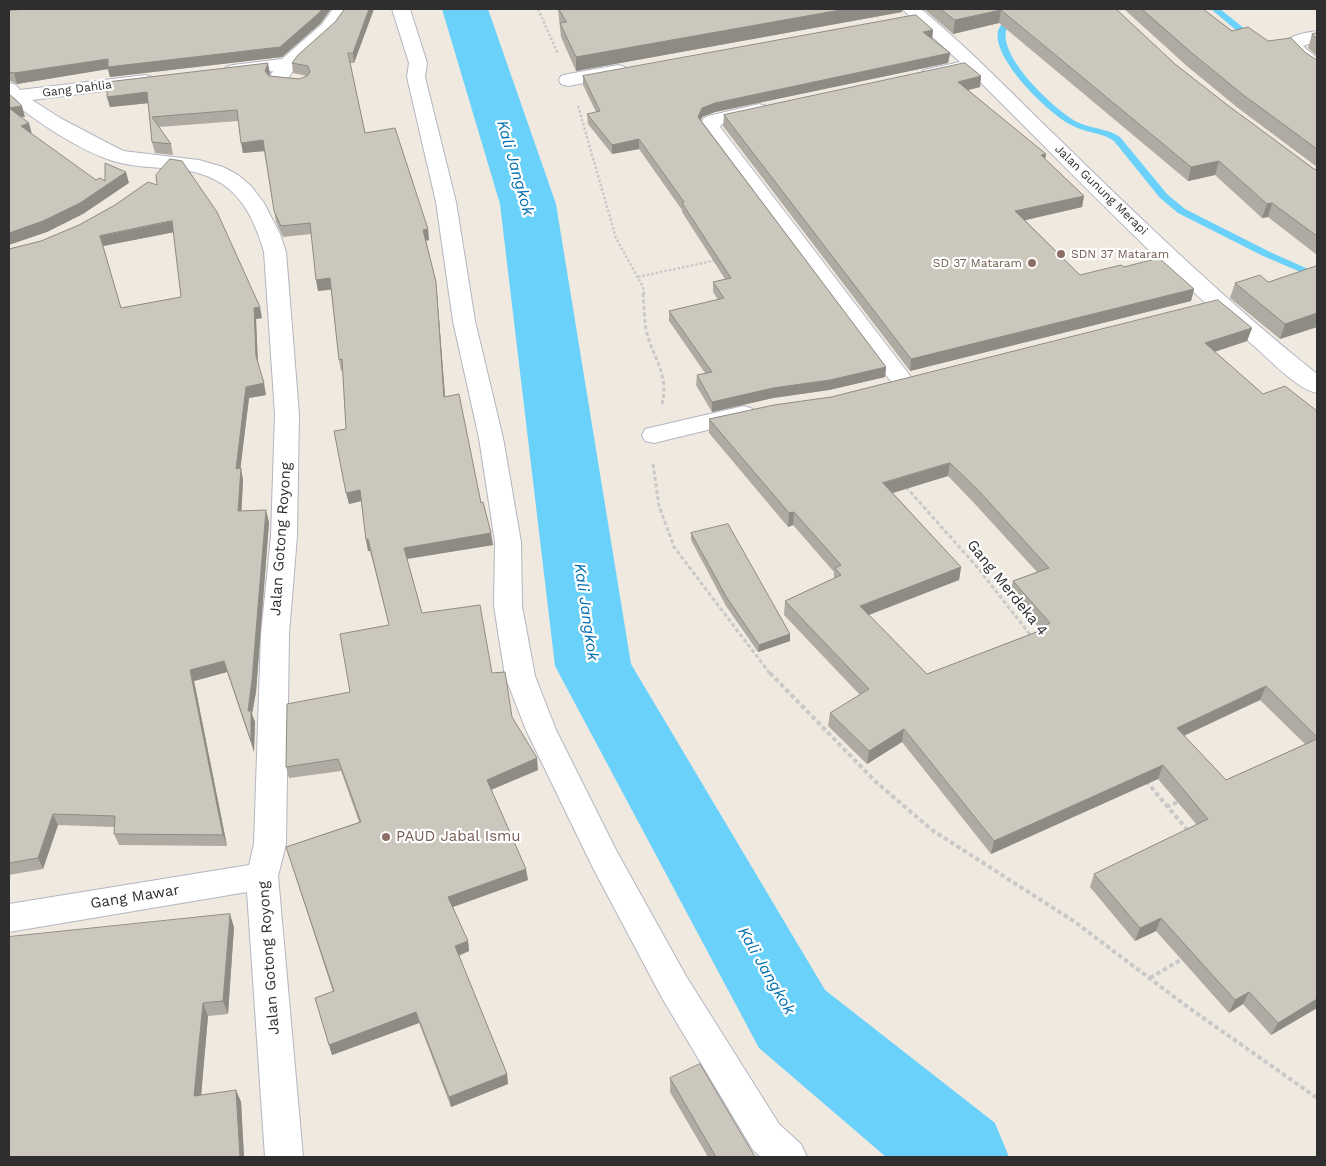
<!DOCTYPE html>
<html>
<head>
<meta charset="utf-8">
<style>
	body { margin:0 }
	#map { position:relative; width:1326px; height:1166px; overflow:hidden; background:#f0e9df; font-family:"Work Sans",sans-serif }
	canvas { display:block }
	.frame { position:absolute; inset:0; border:10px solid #2e2e2e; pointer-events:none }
</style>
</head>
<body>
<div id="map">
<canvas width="1326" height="1166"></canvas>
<div class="frame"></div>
</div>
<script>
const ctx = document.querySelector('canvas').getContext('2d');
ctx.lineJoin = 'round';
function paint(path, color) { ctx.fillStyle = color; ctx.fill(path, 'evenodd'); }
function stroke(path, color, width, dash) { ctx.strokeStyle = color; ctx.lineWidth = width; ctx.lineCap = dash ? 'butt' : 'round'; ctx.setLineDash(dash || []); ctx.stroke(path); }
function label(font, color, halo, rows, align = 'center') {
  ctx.font = font + ' "Work Sans",sans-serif'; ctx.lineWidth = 4.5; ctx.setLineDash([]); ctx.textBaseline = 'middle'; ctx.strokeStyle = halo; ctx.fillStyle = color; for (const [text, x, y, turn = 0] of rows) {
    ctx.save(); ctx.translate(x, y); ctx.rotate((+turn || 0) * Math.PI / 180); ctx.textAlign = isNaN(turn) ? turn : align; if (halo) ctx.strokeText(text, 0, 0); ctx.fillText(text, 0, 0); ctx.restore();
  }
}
paint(new Path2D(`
	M 998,9 L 1006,9 L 1012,21 C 1010,24 1007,27 1006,31 C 1000,59 1055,110 1077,122 C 1091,129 1107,128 1120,137 L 1167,194 L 1185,209 L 1270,252 L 1317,273 L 1317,279 L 1263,256 L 1178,213 L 1160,198 L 1114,141 C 1101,132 1085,133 1071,125 C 1048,113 992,59 998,31 C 999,27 1002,24 1004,21 Z
	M 1211,9 L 1220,9 L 1255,37 L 1255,41 L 1249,41 Z`), '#6ad1fa');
paint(new Path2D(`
	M 442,9 L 488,9 L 556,204 L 631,664 L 825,990 L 995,1123 L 1009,1157 L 886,1157 L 759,1048 L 555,666 L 500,204 Z`), '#6ad1fa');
const minor = new Path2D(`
	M 333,9 L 351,9 L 335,32 L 298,63 L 285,83 L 278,85 L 271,83 L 269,79 L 273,71 L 233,77 L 226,75 L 224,71 L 226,67 L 233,65 L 282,59 L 322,24 Z
	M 392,9 L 410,9 L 427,63 L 425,77 L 456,202 L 475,321 L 503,438 L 521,542 L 522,606 L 535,676 L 556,730 L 616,850 L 686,976 L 779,1124 L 801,1144 L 807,1157 L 761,1157 L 753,1150 L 662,998 L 593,868 L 526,730 L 505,676 L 494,606 L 495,542 L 479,438 L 453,321 L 436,202 L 407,77 L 409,63 Z
	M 902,9 L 921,9 C 971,50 1015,97 1062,142 C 1144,222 1227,302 1317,374 L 1317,393 C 1297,389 1270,360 1254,346 C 1154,260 1063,164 969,71 L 931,80 L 924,78 L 922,74 L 924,70 L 960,62 Z
	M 1317,31 L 1317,41 L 1303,46 L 1317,58 L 1317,74 C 1304,70 1291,55 1284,44 C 1291,34 1306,33 1317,31 Z
	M 618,65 L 625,67 L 627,71 L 625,75 L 568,86 L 561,84 L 559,80 L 561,76 L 568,74 Z
	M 145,75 L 152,77 L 154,81 L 152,85 L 32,100 L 62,119 L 123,151 L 199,160 L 223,167 L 238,175 L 251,186 L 264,203 L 280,234 L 286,252 L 299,414 L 297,536 L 289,634 L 286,844 L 278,876 L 303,1157 L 265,1157 L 247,892 L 9,932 L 9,904 L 249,865 L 254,844 L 261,634 L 271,536 L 275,414 L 264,252 C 250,203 228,173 174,169 C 153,167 131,167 110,160 C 73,147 40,123 9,100 L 9,83 L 16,85 L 20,90 Z
	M 759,104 L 766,106 L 769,110 L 766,114 L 722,124 L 720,127 L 911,377 L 915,382 L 911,387 L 903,389 L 895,387 L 700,127 L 703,119 L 708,116 Z
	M 744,406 L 753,409 L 756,414 L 753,419 L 654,443 L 645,441 L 642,435 L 645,429 Z`);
stroke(minor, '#b3b5c2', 2);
stroke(new Path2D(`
	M 538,9 L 558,54
	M 578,106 L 616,238 L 643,287 L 644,295
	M 638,277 L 717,260`), '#c9c9c9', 2.5, [2.5, 2]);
stroke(new Path2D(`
	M 643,293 C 644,305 644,317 646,329 C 651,355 670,374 662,404
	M 653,464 L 659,506 L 674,547 L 771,675
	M 906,487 L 977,567 L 1032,637`), '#c9c9c9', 3, [4, 2.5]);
stroke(new Path2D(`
	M 770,673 L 876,782 L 932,830 L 1075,922 L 1185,1005 L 1317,1098
	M 1146,781 L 1189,832
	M 1166,807 L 1180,801
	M 1150,978 L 1184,958`), '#c9c9c9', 4, [4.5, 3]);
paint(minor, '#fff');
paint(new Path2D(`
	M 345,9 L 374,9 L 354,63 L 350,63 L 365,133 L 428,229 L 429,240 L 426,241 L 436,282 L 445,397 L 481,503 L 493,545 L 407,559 L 422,613 L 492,673 L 512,717 L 538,770 L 491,790 L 528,880 L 453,907 L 468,941 L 469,951 L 459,956 L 507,1074 L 508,1084 L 451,1107 L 419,1023 L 332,1055 L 315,998 L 333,992 L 286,847 L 359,822 L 341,771 L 289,778 L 286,767 L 350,692 L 389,625 L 370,551 L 368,551 L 361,501 L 349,504 L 334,431 L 346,429 L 343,371 L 341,371 L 339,360 L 331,290 L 318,291 L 311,234 L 283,237 L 276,222 L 264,151 L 243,153 L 238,121 L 159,127 L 171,144 L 173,155 L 155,153 L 152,142 L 148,103 L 110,107 L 107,97 L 270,73 L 269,76 L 299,79 L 307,76 L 293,73 L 292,63 L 335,22 Z
	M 558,9 L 902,9 L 902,12 L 576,71 L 561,37 Z
	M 924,9 L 1116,9 L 1175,64 L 1226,104 L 1314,169 L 1317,170 L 1317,255 L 1268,217 L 1262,218 L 1215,175 L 1188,181 L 999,23 L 953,34 Z
	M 1124,9 L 1203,9 L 1232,31 L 1306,53 L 1317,60 L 1317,167 L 1238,108 L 1188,67 Z
	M 9,11 L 321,23 L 282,57 L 110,77 L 108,69 L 17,84 L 10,81 L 9,82 Z
	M 933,30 L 932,39 L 950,53 L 948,63 L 715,112 L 702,117 L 701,120 L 886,367 L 885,377 L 829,390 L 773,398 L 712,412 L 696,385 L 697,375 L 705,373 L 669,321 L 669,311 L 718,300 L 713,292 L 713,282 L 725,279 L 682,212 L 682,210 L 639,149 L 612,154 L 588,124 L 587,114 L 596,112 L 583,85 L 583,76 Z
	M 1317,33 L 1317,56 L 1308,48 L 1312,34 Z
	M 981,76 L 980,87 L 968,90 L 1046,154 L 1045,159 L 1084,196 L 1082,207 L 1025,220 L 1080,275 L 1124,267 L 1194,289 L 1191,301 L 910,371 L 723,126 L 724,115 Z
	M 148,182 L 262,318 L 256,319 L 258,364 L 266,395 L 249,398 L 240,469 L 243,480 L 241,511 L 269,522 L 256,692 L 252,714 L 255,722 L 254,752 L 227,672 L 194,681 L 227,846 L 119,845 L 114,834 L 114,827 L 58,825 L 43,869 L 9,875 L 9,249 L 41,241 L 79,225 L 115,205 ZM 174,232 L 181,297 L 121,308 L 103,246 Z
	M 1317,266 L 1317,327 L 1280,339 L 1230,298 L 1235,283 L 1268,282 Z
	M 1252,328 L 1247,341 L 1215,352 L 1263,394 L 1317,411 L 1317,1008 L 1271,1035 L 1243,1004 L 1229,1013 L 1156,931 L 1135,941 L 1090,887 L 1094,874 L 1197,825 L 1158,779 L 991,854 L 902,742 L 867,764 L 828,726 L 830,713 L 860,695 L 784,615 L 785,601 L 834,578 L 834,572 L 793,525 L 788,527 L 709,433 L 709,419 L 831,397 ZM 948,476 L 975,504 L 1037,572 L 1013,581 L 1010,594 L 1041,630 L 927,674 L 869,615 L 959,580 L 961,567 L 893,493 ZM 1260,700 L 1305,744 L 1226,780 L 1184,736 Z
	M 691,533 L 790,641 L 758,652 L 726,606 L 691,540 Z
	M 234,927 L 228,1014 L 208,1016 L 201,1095 L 236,1090 L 241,1102 L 244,1157 L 9,1157 Z
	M 670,1078 L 755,1157 L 708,1157 L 670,1092 Z`), '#afaba3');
paint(new Path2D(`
	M 322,9 L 331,9 L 321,23 L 282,57 L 110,77 L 108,69 L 17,84 L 14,73 Z
	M 369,9 L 374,9 L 354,63 L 353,53 Z
	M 846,9 L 902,9 L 902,12 L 576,71 L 576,57 Z
	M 1001,10 L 999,23 L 953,34 L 955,20 Z
	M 933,30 L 932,39 L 923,32 Z
	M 950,53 L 948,63 L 715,112 L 702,117 L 698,126 L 698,117 L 702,108 L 715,103 Z
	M 268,63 L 270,73 L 267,81 L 265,71 Z
	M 981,76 L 980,87 L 956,93 L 958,82 Z
	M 147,92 L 150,103 L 110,107 L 107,97 Z
	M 22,106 L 25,117 L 12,118 L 9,108 Z
	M 29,123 L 32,134 L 21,126 Z
	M 639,139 L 639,149 L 612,154 L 612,145 Z
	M 263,140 L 265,151 L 243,153 L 241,143 Z
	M 1046,154 L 1044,165 L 1041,155 Z
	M 1219,161 L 1215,175 L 1188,181 L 1191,167 Z
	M 126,172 L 129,183 L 83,214 L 47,232 L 9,245 L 9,233 Z
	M 1084,196 L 1082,207 L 1013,223 L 1015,211 Z
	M 1272,203 L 1268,217 L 1262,218 L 1267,204 Z
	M 172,221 L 175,232 L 103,246 L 100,236 Z
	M 428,229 L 429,240 L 424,241 L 423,230 Z
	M 330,278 L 332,289 L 318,291 L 316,280 Z
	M 436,282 L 437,293 L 446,408 L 444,397 Z
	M 1194,289 L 1191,301 L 910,371 L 911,359 Z
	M 260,307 L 262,318 L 256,319 L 258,367 L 256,356 L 254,308 Z
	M 1317,313 L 1317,327 L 1280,339 L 1285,324 Z
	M 1252,328 L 1247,341 L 1201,356 L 1205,343 Z
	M 886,367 L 885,377 L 829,390 L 773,398 L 712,412 L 712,402 L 773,388 Z
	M 264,383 L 266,395 L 249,398 L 239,480 L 236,469 L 246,387 Z
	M 950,463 L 948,476 L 882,496 L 883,483 Z
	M 241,468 L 243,480 L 241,522 L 238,511 Z
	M 360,490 L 362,501 L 349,504 L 346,493 Z
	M 266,510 L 269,522 L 256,692 L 252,714 L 255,722 L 254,752 L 251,741 L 248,711 Z
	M 794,512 L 793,525 L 788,527 L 789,513 Z
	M 491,533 L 493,545 L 406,559 L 404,548 Z
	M 368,539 L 370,551 L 368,551 L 366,540 Z
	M 961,567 L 959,580 L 858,619 L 860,606 Z
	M 790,634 L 790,641 L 758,652 L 759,645 Z
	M 224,661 L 227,672 L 194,681 L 227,846 L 223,835 L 190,670 Z
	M 1266,686 L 1260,700 L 1172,741 L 1177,728 Z
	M 904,729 L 902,742 L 867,764 L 869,751 Z
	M 537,758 L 538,770 L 488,791 L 487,780 Z
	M 1163,765 L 1158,779 L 991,854 L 994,841 Z
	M 53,814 L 58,825 L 43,869 L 38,858 Z
	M 526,869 L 528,880 L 450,908 L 448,897 Z
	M 230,914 L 234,927 L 228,1014 L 223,1001 Z
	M 1161,918 L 1156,931 L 1135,941 L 1140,928 Z
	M 468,941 L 469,951 L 456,956 L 455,946 Z
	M 1249,992 L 1243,1004 L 1229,1013 L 1235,1000 Z
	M 1317,999 L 1317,1008 L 1271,1035 L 1278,1023 Z
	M 203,1003 L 208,1016 L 200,1108 L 194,1096 Z
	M 416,1012 L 419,1023 L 332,1055 L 329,1045 Z
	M 507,1074 L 508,1084 L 451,1107 L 449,1097 Z
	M 236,1090 L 241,1102 L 244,1157 L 240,1157 Z`), '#8e8b84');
const building = new Path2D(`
	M 25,9 L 322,9 L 319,13 L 280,47 L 108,67 L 108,59 L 14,73 L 9,72 L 9,11 Z
	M 345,9 L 369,9 L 353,53 L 348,53 L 365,133 L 395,128 L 428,229 L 423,230 L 436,282 L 444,397 L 459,394 L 481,503 L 483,502 L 491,533 L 404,548 L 422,613 L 480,605 L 492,673 L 505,672 L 512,717 L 537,758 L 487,780 L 526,869 L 448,897 L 468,941 L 455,946 L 507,1074 L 449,1097 L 416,1012 L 329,1045 L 315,998 L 334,991 L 286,847 L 361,822 L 338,759 L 286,767 L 287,704 L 350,692 L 340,634 L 389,625 L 368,539 L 366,540 L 360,490 L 346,493 L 334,431 L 346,429 L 342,359 L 339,360 L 330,278 L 316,280 L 310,223 L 281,226 L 274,211 L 263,140 L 241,143 L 237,110 L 152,117 L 171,144 L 152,142 L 147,92 L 107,97 L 107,82 L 268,63 L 265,71 L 269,76 L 299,79 L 307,76 L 310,72 L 308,66 L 292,63 L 298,55 L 335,22 Z
	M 559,9 L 846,9 L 576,57 L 560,23 L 566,22 Z
	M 941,9 L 1116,9 L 1175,64 L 1226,104 L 1314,169 L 1317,170 L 1317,236 L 1272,203 L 1267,204 L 1219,161 L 1191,167 L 1001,10 L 955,20 Z
	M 1142,9 L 1203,9 L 1232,31 L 1248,27 L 1268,41 L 1291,38 L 1306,53 L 1317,60 L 1317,149 L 1242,94 L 1192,53 Z
	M 916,15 L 933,30 L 923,32 L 950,53 L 715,103 L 702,108 L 698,117 L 886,367 L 830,380 L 773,388 L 712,402 L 697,375 L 712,372 L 669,311 L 724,298 L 713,282 L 731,278 L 682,203 L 684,202 L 639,139 L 612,145 L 587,114 L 600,111 L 583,76 Z
	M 1317,33 L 1317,39 L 1312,34 Z
	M 965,63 L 981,76 L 958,82 L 1046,154 L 1041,155 L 1084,196 L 1015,211 L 1080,275 L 1121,265 L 1124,267 L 1159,258 L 1194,289 L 911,359 L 724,115 Z
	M 9,94 L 16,100 L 22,106 L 9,108 Z
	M 9,108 L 29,123 L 21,126 L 96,180 L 100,178 L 105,181 L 105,163 L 126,172 L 80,203 L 43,221 L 9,233 Z
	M 170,159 L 182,161 L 217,212 L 260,307 L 254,308 L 256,356 L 264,383 L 246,387 L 236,469 L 241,468 L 238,511 L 266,510 L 252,680 L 248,711 L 251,711 L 251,741 L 224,661 L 190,670 L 223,835 L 114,834 L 115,816 L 53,814 L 38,858 L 9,863 L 9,249 L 41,241 L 79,225 L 115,205 L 148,182 L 157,185 L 156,175 ZM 172,221 L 181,297 L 121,308 L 100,236 Z
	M 1317,266 L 1317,313 L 1285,324 L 1235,283 L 1260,275 L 1268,282 Z
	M 1218,300 L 1252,328 L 1205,343 L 1263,394 L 1285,386 L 1317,411 L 1317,737 L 1266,686 L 1177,728 L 1226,780 L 1317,739 L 1317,999 L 1278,1023 L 1249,992 L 1235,1000 L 1161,918 L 1140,928 L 1094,874 L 1208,819 L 1163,765 L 994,841 L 904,729 L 869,751 L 830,713 L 869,689 L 785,601 L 841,575 L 835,568 L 841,565 L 794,512 L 789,513 L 709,419 L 774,405 L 831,397 ZM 950,463 L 978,490 L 1049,568 L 1013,581 L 1050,623 L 1044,626 L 1047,628 L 927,674 L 860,606 L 961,567 L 883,483 Z
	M 728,524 L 790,634 L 759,645 L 727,598 L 691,533 Z
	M 230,914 L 223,1001 L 203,1003 L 194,1096 L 236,1090 L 240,1157 L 9,1157 L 9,937 Z
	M 700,1064 L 755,1157 L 716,1157 L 670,1078 Z`);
paint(building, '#cbc7bd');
stroke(building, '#8e8b84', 1);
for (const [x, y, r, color] of [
	[1061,254,5,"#8d6e63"],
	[1032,263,5,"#8d6e63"],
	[386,837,5,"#8d6e63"]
]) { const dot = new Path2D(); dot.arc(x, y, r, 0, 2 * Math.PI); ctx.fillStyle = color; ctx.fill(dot); stroke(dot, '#fff', 2); }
label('12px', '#2e2e2e', '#fff', [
	["Gang Dahlia",77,89,-7],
	["Jalan Gunung Merapi",1101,190,44]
]);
label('12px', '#785e54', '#fff', [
	["SDN 37 Mataram",1071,254],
	["SD 37 Mataram",1022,263,"right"]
], 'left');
label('15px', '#2e2e2e', '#fff', [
	["Jalan Gotong Royong",281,539,-86],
	["Gang Merdeka 4",1007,588,51],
	["Gang Mawar",135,897,-9],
	["Jalan Gotong Royong",269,958,-94]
]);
label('15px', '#785e54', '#fff', [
	["PAUD Jabal Ismu",396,837]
], 'left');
label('italic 16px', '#016faf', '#fff', [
	["Kali Jangkok",515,168,74],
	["Kali Jangkok",586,612,82],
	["Kali Jangkok",766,971,60]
]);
</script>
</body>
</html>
